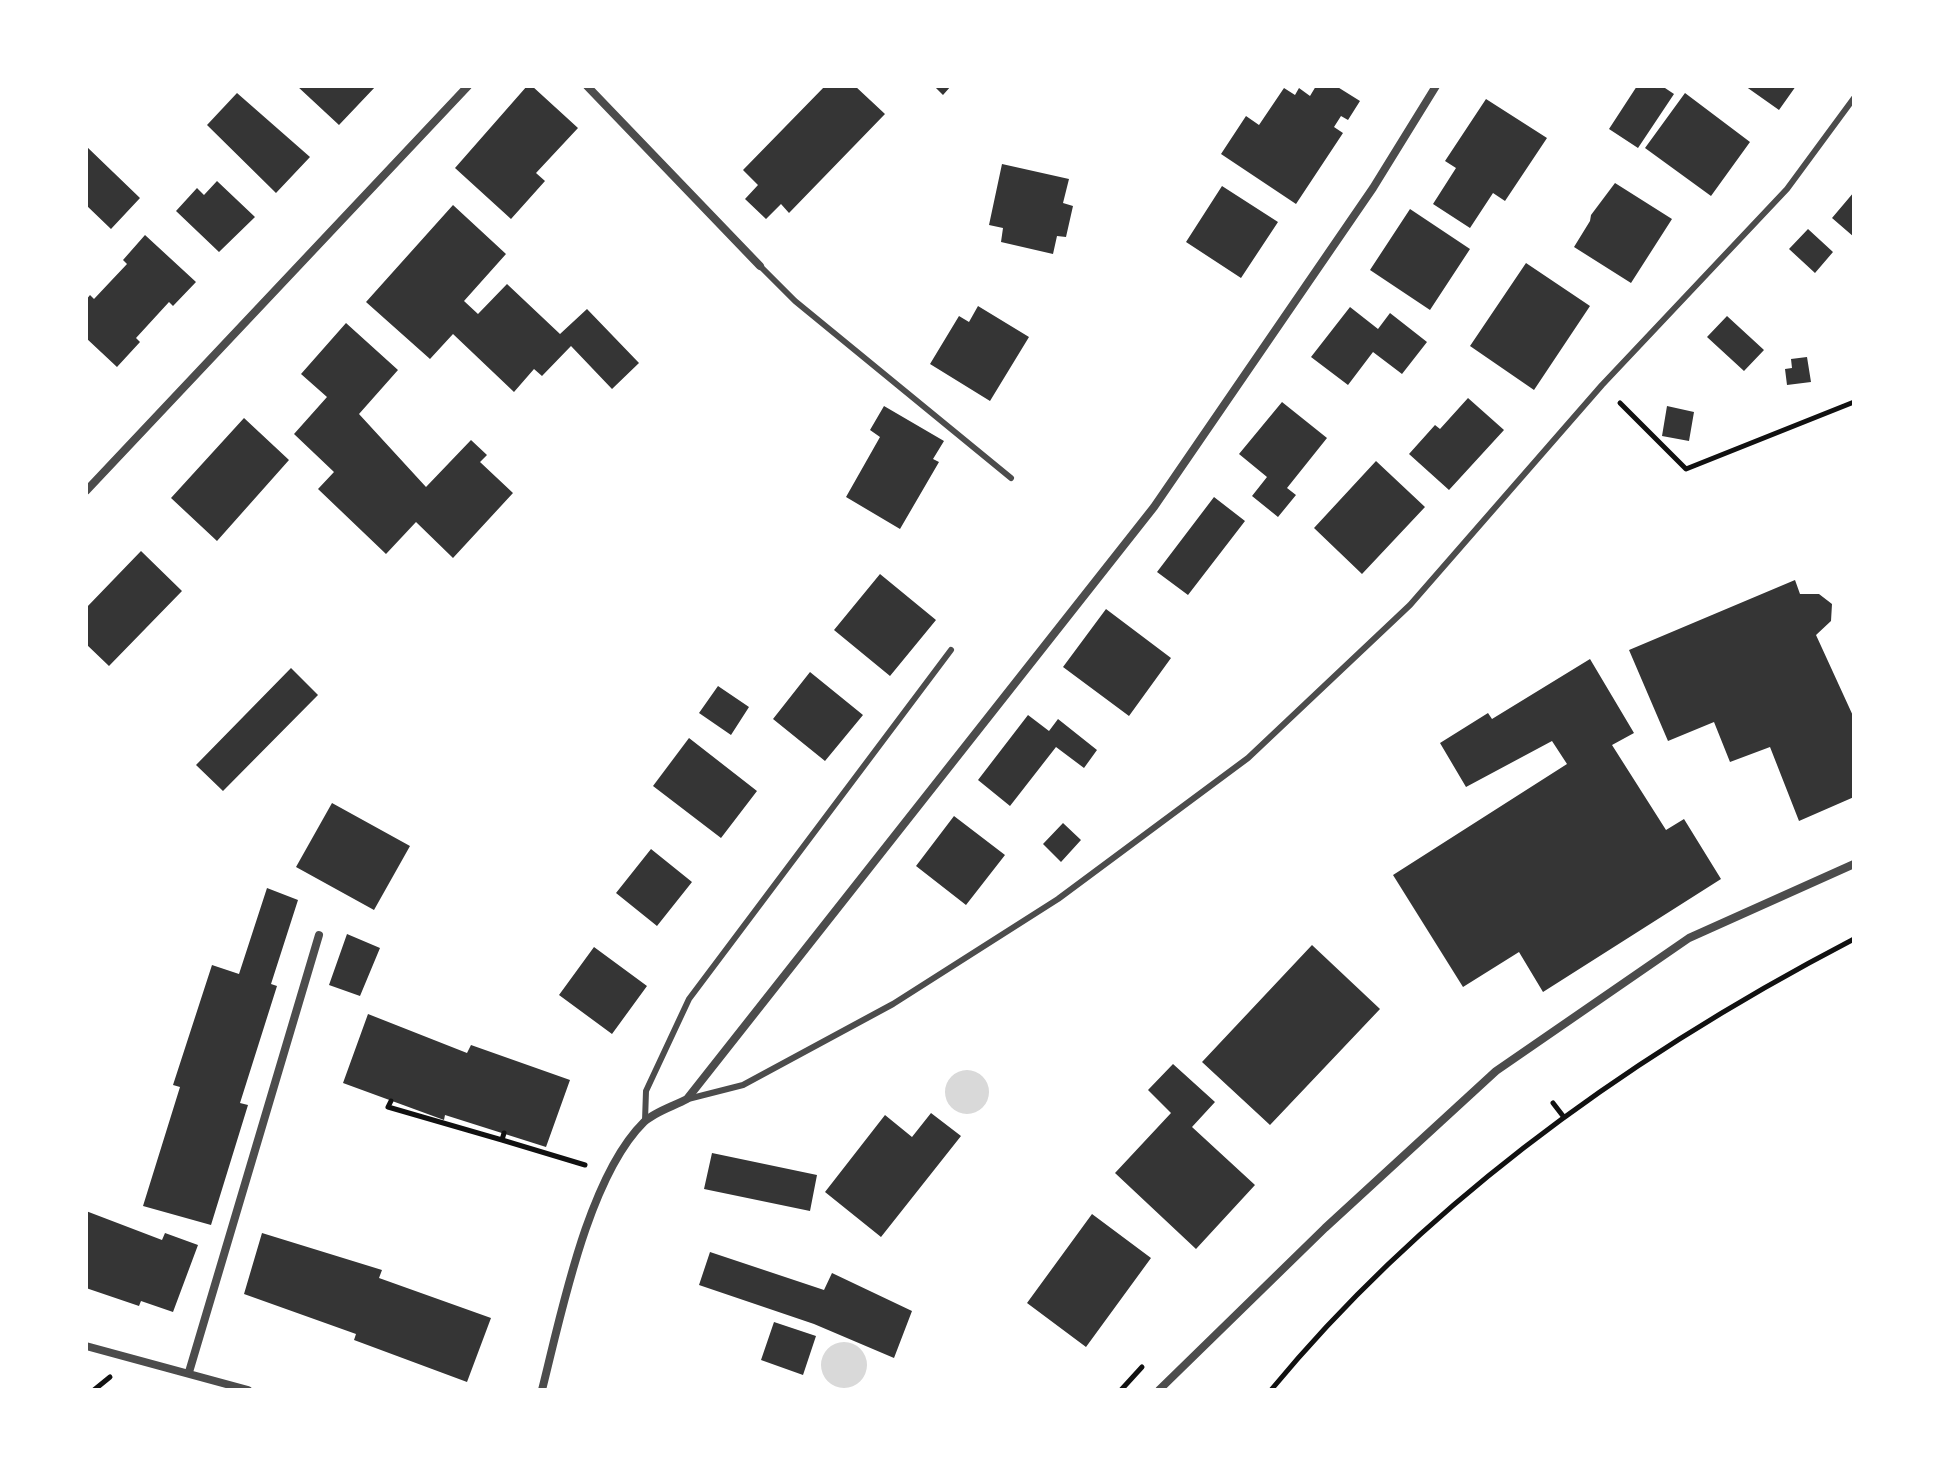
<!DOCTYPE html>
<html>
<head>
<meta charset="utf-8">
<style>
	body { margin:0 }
	#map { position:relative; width:1940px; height:1476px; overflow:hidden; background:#fff; font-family:"Roboto Condensed",sans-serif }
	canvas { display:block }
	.frame { position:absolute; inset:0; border:88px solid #fff; pointer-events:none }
</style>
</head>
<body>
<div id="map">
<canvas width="1940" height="1476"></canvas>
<div class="frame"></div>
</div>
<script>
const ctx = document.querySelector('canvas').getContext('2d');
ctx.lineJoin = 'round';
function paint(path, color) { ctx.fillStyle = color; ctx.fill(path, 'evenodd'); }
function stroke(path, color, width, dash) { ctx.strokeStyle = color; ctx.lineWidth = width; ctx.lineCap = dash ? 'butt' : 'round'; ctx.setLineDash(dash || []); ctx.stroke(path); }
paint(new Path2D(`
	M945 1092a22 22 0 1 1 44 0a22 22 0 1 1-44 0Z
	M821 1365a23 23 0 1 1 46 0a23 23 0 1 1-46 0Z`), '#d9d9d9');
paint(new Path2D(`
	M 297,86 L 376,86 L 339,125 Z
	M 527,86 L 532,86 L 578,128 L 536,173 L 545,181 L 511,219 L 455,168 Z
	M 825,86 L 855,86 L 885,114 L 789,213 L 781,204 L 766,219 L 745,199 L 758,185 L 743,170 Z
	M 934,86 L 951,86 L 943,95 Z
	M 1316,86 L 1336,86 L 1360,101 L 1348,120 L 1341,116 L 1334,127 L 1343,133 L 1296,204 L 1221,154 L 1246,116 L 1259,125 L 1284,88 L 1295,95 L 1299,88 L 1310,96 Z
	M 1637,86 L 1662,86 L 1674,94 L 1638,148 L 1609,129 Z
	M 1745,86 L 1796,86 L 1779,110 Z
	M 237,93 L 310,157 L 276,193 L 207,125 Z
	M 1685,93 L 1750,142 L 1711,196 L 1645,148 Z
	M 1486,99 L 1547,138 L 1505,201 L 1493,193 L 1470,228 L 1433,204 L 1456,168 L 1445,161 Z
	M 86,146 L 140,198 L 111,229 L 86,205 Z
	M 1002,164 L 1069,179 L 1063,203 L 1073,206 L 1066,237 L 1057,236 L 1053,254 L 1001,242 L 1003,228 L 989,225 Z
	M 217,181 L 255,217 L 219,252 L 176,211 L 197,188 L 204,195 Z
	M 1615,183 L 1672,219 L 1631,283 L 1574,247 L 1590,221 L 1591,215 Z
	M 1222,186 L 1278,222 L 1241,278 L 1186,242 Z
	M 1854,192 L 1854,237 L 1832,218 Z
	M 453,205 L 506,254 L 464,301 L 478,314 L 507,284 L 560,334 L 587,309 L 639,363 L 612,389 L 571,346 L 542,376 L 534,369 L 514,392 L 453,334 L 430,359 L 366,302 Z
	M 1410,209 L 1470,249 L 1430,310 L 1370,270 Z
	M 1808,229 L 1833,252 L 1815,273 L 1789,249 Z
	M 145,235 L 196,282 L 173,306 L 169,302 L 136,338 L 140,342 L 117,367 L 86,338 L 86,300 L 90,295 L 94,299 L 110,282 L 127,264 L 123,260 Z
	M 1526,263 L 1590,306 L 1534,390 L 1470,346 Z
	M 978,306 L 1029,337 L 990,401 L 930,364 L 959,316 L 969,322 Z
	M 1350,307 L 1378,329 L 1390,313 L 1427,342 L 1402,374 L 1373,352 L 1348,385 L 1311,357 Z
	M 1727,316 L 1764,350 L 1744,371 L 1707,337 Z
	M 346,323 L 398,370 L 359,414 L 426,487 L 471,440 L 487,455 L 480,462 L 513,493 L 453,558 L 416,522 L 386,554 L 318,489 L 334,472 L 294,434 L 327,397 L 301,374 Z
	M 1807,357 L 1811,382 L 1787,385 L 1785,369 L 1792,368 L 1791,359 Z
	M 1468,398 L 1504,430 L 1449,490 L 1409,454 L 1435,425 L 1440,429 Z
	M 1282,402 L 1327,438 L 1287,488 L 1296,495 L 1278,517 L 1252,496 L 1267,477 L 1239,454 Z
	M 884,406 L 944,441 L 933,459 L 939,462 L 900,529 L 846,497 L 880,437 L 870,430 Z
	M 1667,406 L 1694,412 L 1689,441 L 1662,436 Z
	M 244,418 L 289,460 L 217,541 L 171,498 Z
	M 1376,461 L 1425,507 L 1362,574 L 1314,528 Z
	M 1214,497 L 1245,521 L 1188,595 L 1157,572 Z
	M 141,551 L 182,591 L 109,666 L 86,644 L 86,608 Z
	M 880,574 L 936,620 L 890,676 L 834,630 Z
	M 1795,580 L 1800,594 L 1819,594 L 1832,604 L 1831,621 L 1816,635 L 1854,718 L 1854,797 L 1799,821 L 1770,747 L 1730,762 L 1714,722 L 1668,741 L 1629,650 Z
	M 1106,609 L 1171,658 L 1129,716 L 1063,667 Z
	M 1590,659 L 1634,733 L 1612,745 L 1666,830 L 1684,819 L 1721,879 L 1543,992 L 1519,952 L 1463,987 L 1393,875 L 1567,764 L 1552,741 L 1466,787 L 1440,743 L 1488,713 L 1492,719 Z
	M 291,668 L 318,695 L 223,791 L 196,765 Z
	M 810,672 L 863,715 L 825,761 L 773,719 Z
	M 718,686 L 749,707 L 731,735 L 699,713 Z
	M 1028,715 L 1049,731 L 1058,719 L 1097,750 L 1084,768 L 1056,747 L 1010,806 L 978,780 Z
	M 689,738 L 757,791 L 721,838 L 653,786 Z
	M 332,803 L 410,846 L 374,910 L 296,867 Z
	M 954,816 L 1005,855 L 966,905 L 916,866 Z
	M 1063,823 L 1081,840 L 1061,862 L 1043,844 Z
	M 651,849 L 692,882 L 657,926 L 616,893 Z
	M 267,888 L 298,900 L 271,984 L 277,986 L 240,1103 L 248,1105 L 211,1225 L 143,1206 L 180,1087 L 173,1085 L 212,965 L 239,974 Z
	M 347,934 L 380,948 L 360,996 L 329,985 Z
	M 1312,945 L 1380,1009 L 1270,1125 L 1202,1062 Z
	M 594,947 L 647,986 L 612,1034 L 559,995 Z
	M 368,1014 L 467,1053 L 471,1045 L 570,1080 L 546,1147 L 445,1115 L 444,1120 L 343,1083 Z
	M 1173,1064 L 1215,1102 L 1192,1127 L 1255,1185 L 1196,1249 L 1115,1173 L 1171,1113 L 1148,1090 Z
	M 931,1113 L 961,1136 L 881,1237 L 825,1192 L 885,1115 L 912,1137 Z
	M 712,1153 L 817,1175 L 810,1211 L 704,1189 Z
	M 86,1211 L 162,1240 L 165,1233 L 198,1245 L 173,1312 L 141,1301 L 139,1306 L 86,1288 Z
	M 1092,1214 L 1151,1258 L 1086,1347 L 1027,1303 Z
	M 262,1233 L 382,1270 L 379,1278 L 491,1318 L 467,1382 L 354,1340 L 356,1334 L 244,1294 Z
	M 710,1252 L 824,1290 L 832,1273 L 912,1311 L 894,1358 L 814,1324 L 699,1285 Z
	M 774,1322 L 816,1336 L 803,1375 L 761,1360 Z`), '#353535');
stroke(new Path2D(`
	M 1620,403 L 1686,469 L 1854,402
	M 391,1101 L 388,1107 L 502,1140 L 504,1133
	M 1553,1103 L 1563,1116
	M 502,1140 L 585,1165
	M 94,1390 L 110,1377
	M 1121,1390 L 1142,1367
	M 1271,1390 C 1429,1199 1635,1053 1854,939`), '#111', 5);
stroke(new Path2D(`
	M 760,266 L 795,301 L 1011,478
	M 688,1099 L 743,1085 L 893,1004 L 1058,899 L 1248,758 L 1410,605 L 1602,385 L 1787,189 L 1854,98
	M 645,1121 L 646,1091 L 689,999 L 951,650`), '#4c4c4c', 6);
stroke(new Path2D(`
	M 587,86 L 760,266
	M 86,491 L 468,86
	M 86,1346 L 248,1390
	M 189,1372 L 319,935
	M 542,1390 C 561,1315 588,1177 644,1122 C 654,1112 674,1106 687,1099 L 1154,507 L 1373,188 L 1436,86
	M 1159,1390 L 1325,1228 L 1496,1071 L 1689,938 L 1854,864`), '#4c4c4c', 8);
</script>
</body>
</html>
